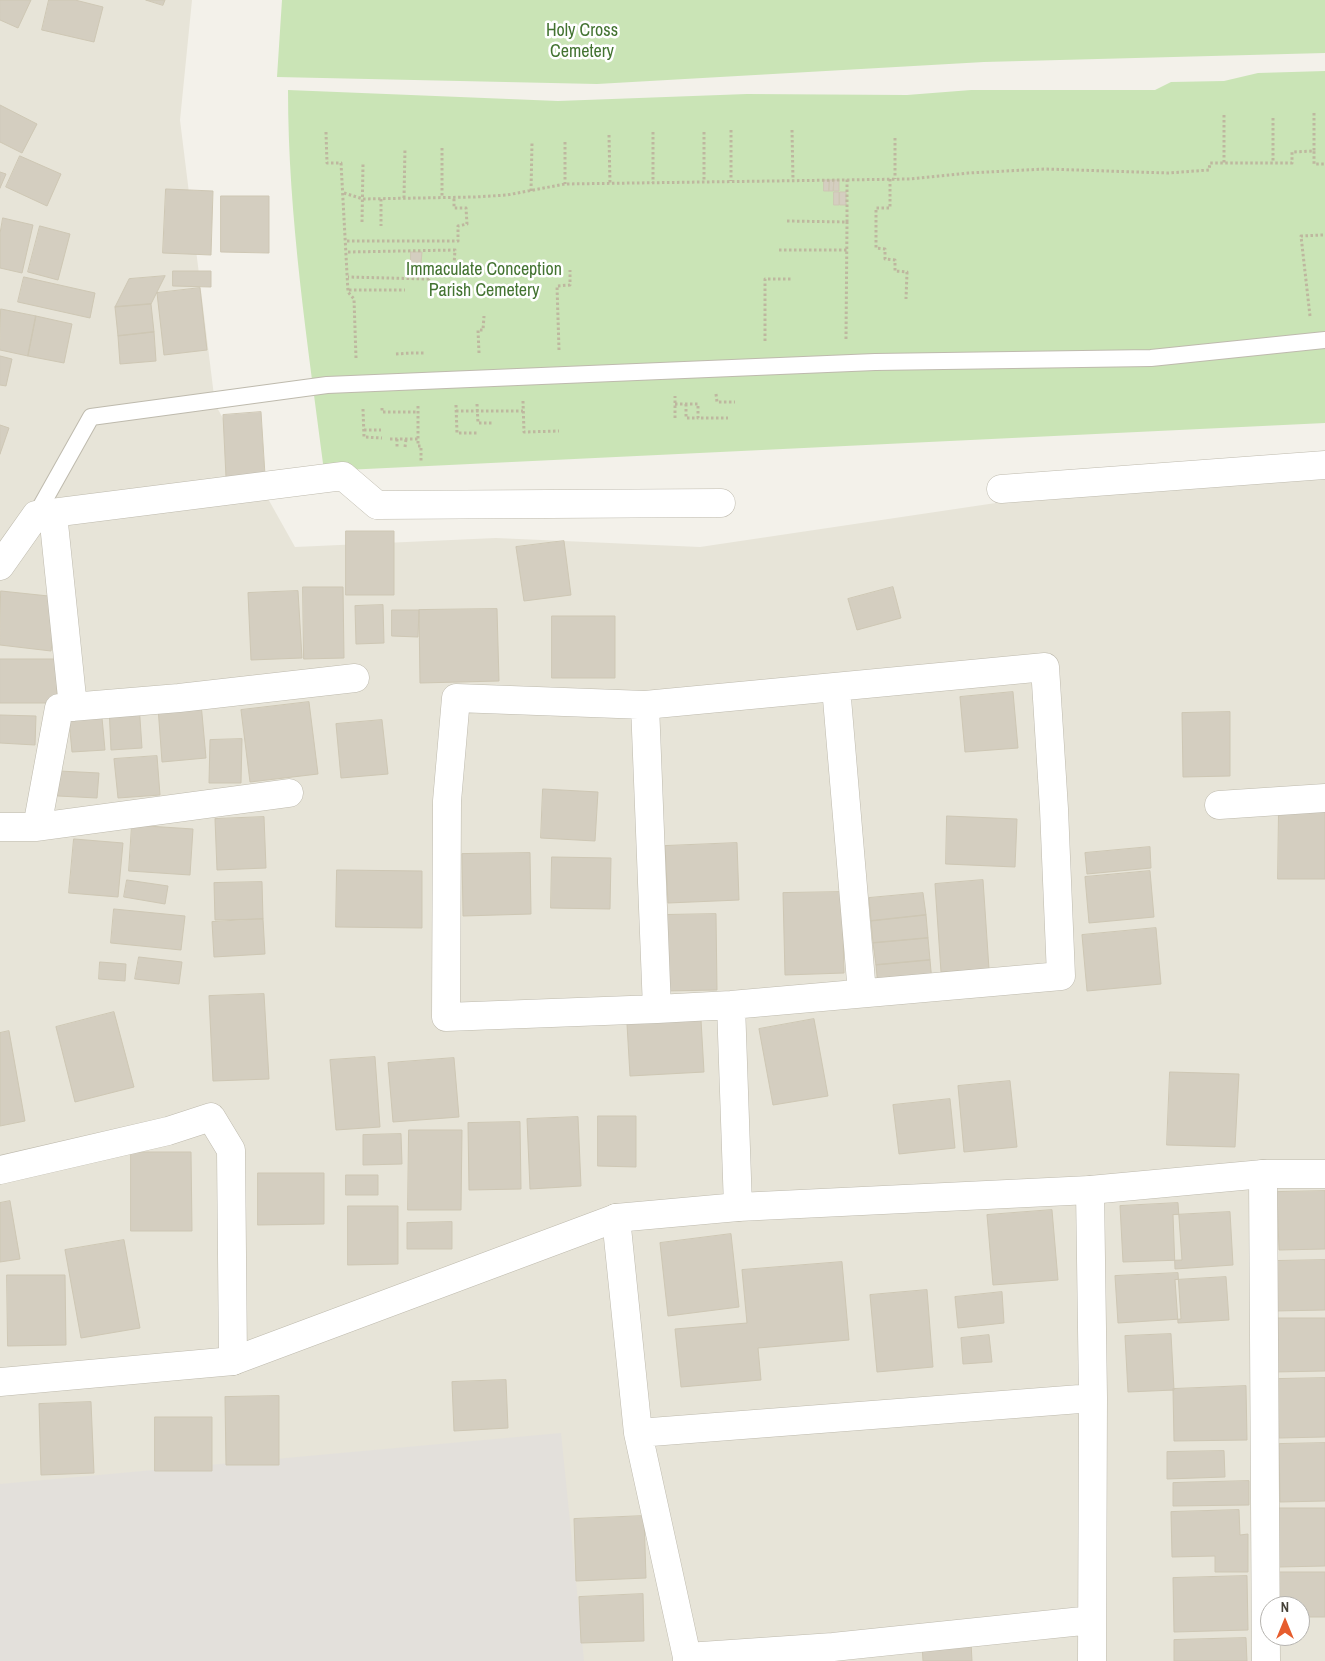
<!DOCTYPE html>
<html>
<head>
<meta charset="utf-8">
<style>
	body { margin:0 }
	#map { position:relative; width:1325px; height:1661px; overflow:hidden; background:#f3f1ea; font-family:"Archivo Narrow",sans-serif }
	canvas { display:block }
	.north { position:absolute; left:1260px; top:1596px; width:50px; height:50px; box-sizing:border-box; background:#fff; border:1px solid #b5b3af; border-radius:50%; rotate:0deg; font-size:14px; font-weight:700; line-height:20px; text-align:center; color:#464238 }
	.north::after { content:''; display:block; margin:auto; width:18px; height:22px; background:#e65c2d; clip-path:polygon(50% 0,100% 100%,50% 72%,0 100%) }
</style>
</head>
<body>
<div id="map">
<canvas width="1325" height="1661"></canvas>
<div class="north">N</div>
</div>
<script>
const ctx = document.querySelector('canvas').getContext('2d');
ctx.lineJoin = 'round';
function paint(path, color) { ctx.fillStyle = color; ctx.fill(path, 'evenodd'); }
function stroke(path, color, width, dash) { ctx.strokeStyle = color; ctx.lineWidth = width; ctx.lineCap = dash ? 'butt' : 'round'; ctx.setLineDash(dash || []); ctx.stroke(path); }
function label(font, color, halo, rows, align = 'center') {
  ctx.font = font + ' "Archivo Narrow",sans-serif'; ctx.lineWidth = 5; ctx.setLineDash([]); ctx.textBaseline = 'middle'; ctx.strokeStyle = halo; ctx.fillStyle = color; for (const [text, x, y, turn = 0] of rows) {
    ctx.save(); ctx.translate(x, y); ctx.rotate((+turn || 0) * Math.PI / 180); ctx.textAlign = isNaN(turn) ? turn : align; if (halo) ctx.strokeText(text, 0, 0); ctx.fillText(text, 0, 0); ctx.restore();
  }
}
paint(new Path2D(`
	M 0,0 L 192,0 L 180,120 L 215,404 L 295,547 L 496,538 L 700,547 L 1325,454 L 1325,1661 L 0,1661 ZM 1270,1606 L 1300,1606 L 1300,1636 L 1270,1636 Z`), '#e7e4d8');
paint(new Path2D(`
	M 561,1433 L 584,1661 L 0,1661 L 0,1484 Z`), '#e3e0db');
paint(new Path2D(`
	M 282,0 L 1325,0 L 1325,53 L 984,62 L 597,84 L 277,77 Z
	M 1325,71 L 1325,423 L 324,471 C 308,345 288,218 288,90 L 558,101 L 747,94 L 907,95 L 971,90 L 1155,90 L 1171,82 L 1224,81 L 1258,73 Z`), '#cae4b6');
const building = new Path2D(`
	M 0,0 L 31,0 L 18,28 L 0,20 Z
	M 49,0 L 75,0 L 103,7 L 94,42 L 42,30 Z
	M 146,0 L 165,0 L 163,5 Z
	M 0,105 L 37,124 L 22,153 L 0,142 Z
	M 20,156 L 61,174 L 47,206 L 6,187 Z
	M 0,172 L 6,174 L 0,188 Z
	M 824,180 L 829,180 L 829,191 L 824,191 Z
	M 830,180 L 834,180 L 833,191 L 829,191 Z
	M 834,180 L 839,180 L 839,191 L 834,191 Z
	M 166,189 L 213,191 L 211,255 L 163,253 Z
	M 834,192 L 839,192 L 839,205 L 834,205 Z
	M 840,192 L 846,192 L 846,205 L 840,205 Z
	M 221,196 L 269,196 L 269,253 L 221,252 Z
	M 3,218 L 33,225 L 22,273 L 0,268 L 0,234 Z
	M 40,226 L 70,234 L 58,280 L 28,272 Z
	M 411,252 L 422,252 L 421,263 L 411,263 Z
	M 173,271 L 211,271 L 211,287 L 173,286 Z
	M 165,276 L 151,304 L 115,307 L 129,279 Z
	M 24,277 L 95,293 L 90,318 L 18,302 Z
	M 200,288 L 207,350 L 164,355 L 157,293 Z
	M 151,304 L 154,332 L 118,336 L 115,307 Z
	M 1,309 L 36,316 L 28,356 L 0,350 Z
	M 36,316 L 72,324 L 64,363 L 28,356 Z
	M 154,332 L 156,361 L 120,364 L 118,336 Z
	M 0,356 L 12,359 L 6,386 L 0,385 Z
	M 261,412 L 265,475 L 226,477 L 223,415 Z
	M 0,425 L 9,428 L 0,454 Z
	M 346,531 L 394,531 L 394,595 L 346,595 Z
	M 564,541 L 571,595 L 524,601 L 516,547 Z
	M 303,587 L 343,587 L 344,658 L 304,659 Z
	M 893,587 L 901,618 L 857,630 L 848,599 Z
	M 1,591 L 58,597 L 51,651 L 0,645 Z
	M 298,591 L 302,658 L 251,660 L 248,593 Z
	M 383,605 L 384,643 L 356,644 L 355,606 Z
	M 497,609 L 499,681 L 420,683 L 419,610 Z
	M 392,610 L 419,610 L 418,637 L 392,636 Z
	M 552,616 L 615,616 L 615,678 L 552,678 Z
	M 0,659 L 57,659 L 57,703 L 0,703 Z
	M 1013,692 L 1018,748 L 965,752 L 960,697 Z
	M 309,702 L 318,774 L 250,782 L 241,710 Z
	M 201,703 L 206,758 L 162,762 L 158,707 Z
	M 139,704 L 142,748 L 111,750 L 109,706 Z
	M 101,707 L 105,750 L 72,752 L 68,710 Z
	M 1230,712 L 1230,776 L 1183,777 L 1182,713 Z
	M 0,715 L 36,716 L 35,745 L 0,743 Z
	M 382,720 L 388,774 L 341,778 L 336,724 Z
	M 242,739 L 241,783 L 209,783 L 210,740 Z
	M 157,756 L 160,795 L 118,798 L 114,759 Z
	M 59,771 L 99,773 L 97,798 L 58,796 Z
	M 543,789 L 598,792 L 595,841 L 541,838 Z
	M 1279,808 L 1325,809 L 1325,879 L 1278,879 Z
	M 947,816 L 1017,819 L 1015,867 L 946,864 Z
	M 264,817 L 266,868 L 217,870 L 215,819 Z
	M 132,825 L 193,829 L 190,875 L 129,871 Z
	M 74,839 L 123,843 L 118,897 L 69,893 Z
	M 737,843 L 739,900 L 668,903 L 665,846 Z
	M 1150,847 L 1151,868 L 1087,874 L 1085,853 Z
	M 530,853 L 531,914 L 463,916 L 462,854 Z
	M 552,857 L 611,858 L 610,909 L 551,908 Z
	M 337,870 L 422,871 L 422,928 L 336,927 Z
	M 1150,871 L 1154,917 L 1089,923 L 1085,877 Z
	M 127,880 L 168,886 L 165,904 L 124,897 Z
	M 983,880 L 989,969 L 941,972 L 935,884 Z
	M 262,882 L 263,919 L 215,920 L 214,883 Z
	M 842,892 L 844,973 L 785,975 L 783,893 Z
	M 923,893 L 926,915 L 871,921 L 869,898 Z
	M 114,909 L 185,916 L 181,950 L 111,943 Z
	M 716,914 L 717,990 L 664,991 L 663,915 Z
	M 926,915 L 928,938 L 873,943 L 871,921 Z
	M 263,919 L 265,954 L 214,957 L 212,922 Z
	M 1156,928 L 1161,984 L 1087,991 L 1082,935 Z
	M 928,938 L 930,960 L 876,965 L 873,943 Z
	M 139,957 L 182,962 L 179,984 L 135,979 Z
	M 930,960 L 932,982 L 878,987 L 876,965 Z
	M 100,962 L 126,964 L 125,981 L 99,979 Z
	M 264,994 L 269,1079 L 213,1081 L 209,996 Z
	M 114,1012 L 134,1087 L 75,1102 L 56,1027 Z
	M 814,1019 L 828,1096 L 773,1105 L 759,1029 Z
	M 701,1020 L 704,1072 L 630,1076 L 627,1024 Z
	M 9,1031 L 25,1121 L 0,1126 L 0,1033 Z
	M 375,1057 L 380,1127 L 336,1130 L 330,1060 Z
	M 454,1058 L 459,1117 L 393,1122 L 388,1063 Z
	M 1170,1072 L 1239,1074 L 1235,1147 L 1167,1145 Z
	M 1010,1081 L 1017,1147 L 964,1152 L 958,1086 Z
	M 950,1099 L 955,1148 L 899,1154 L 893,1105 Z
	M 598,1116 L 636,1116 L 636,1167 L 598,1166 Z
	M 578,1117 L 581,1186 L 530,1189 L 527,1119 Z
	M 520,1122 L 521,1189 L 469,1190 L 468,1123 Z
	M 409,1130 L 462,1130 L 461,1210 L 408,1210 Z
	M 401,1134 L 402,1164 L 363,1165 L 363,1135 Z
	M 131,1152 L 191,1152 L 192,1231 L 131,1231 Z
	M 258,1173 L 324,1173 L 324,1224 L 258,1225 Z
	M 346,1175 L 378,1175 L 378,1195 L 346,1195 Z
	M 1325,1191 L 1325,1249 L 1279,1250 L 1277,1192 Z
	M 10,1201 L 20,1259 L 0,1262 L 0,1203 Z
	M 1178,1203 L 1182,1260 L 1123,1262 L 1120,1206 Z
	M 348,1206 L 398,1206 L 398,1264 L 348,1265 Z
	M 1052,1210 L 1058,1280 L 993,1285 L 987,1215 Z
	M 1230,1212 L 1233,1265 L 1175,1269 L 1173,1215 Z
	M 452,1222 L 452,1249 L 407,1249 L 407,1223 Z
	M 731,1234 L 739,1307 L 668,1316 L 660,1243 Z
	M 124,1240 L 140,1328 L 81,1338 L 65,1250 Z
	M 1325,1260 L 1325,1310 L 1274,1311 L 1274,1261 Z
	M 842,1262 L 849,1340 L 758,1348 L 761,1380 L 681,1387 L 675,1329 L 747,1323 L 742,1270 Z
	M 1178,1273 L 1181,1319 L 1118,1323 L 1115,1276 Z
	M 7,1275 L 65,1275 L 66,1345 L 8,1346 Z
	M 1226,1277 L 1229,1320 L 1178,1323 L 1175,1280 Z
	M 927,1290 L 933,1367 L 877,1372 L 870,1295 Z
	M 1002,1292 L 1004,1323 L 958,1328 L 955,1297 Z
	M 1274,1318 L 1325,1318 L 1325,1371 L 1274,1372 Z
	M 1171,1334 L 1174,1390 L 1128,1392 L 1125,1336 Z
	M 989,1335 L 992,1362 L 963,1364 L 961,1338 Z
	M 1325,1378 L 1325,1437 L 1279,1438 L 1278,1379 Z
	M 506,1380 L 508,1428 L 454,1431 L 452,1382 Z
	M 1246,1386 L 1247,1440 L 1174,1441 L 1173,1389 Z
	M 279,1396 L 279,1465 L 226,1465 L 225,1397 Z
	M 91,1402 L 94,1473 L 41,1475 L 39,1404 Z
	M 155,1417 L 212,1417 L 212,1471 L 155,1471 Z
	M 1325,1443 L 1325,1501 L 1280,1502 L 1279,1444 Z
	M 1224,1451 L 1225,1477 L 1167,1479 L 1167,1452 Z
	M 1249,1481 L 1249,1505 L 1173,1506 L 1173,1483 Z
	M 1278,1508 L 1325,1508 L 1325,1566 L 1279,1567 Z
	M 1239,1510 L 1240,1535 L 1248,1534 L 1248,1572 L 1215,1572 L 1215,1556 L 1172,1557 L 1171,1512 Z
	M 644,1516 L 646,1578 L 576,1581 L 574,1519 Z
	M 1274,1572 L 1325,1572 L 1325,1617 L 1300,1617 L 1300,1606 L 1275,1606 Z
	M 1247,1576 L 1248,1630 L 1174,1632 L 1173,1578 Z
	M 643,1594 L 644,1641 L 581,1643 L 579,1597 Z
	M 1246,1638 L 1247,1661 L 1174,1661 L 1174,1640 Z
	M 971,1642 L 972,1661 L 923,1661 L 922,1644 Z`);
paint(building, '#d4cec0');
stroke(building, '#cec7b4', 1);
const service = new Path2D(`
	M 36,515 L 91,417 L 327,385 L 875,362 L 1151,358 L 1325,340`);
const minor = new Path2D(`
	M 1001,489 L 1325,465
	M 53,514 L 73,707
	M 0,566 L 36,515 L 343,476 L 377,505 L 721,503
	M 1045,667 L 1054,809 L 1061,976 L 731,1005 L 657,1009 L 446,1017 L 447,801 L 456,698 L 645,705 Z
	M 836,687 L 862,993
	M 645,705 L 657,1009
	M 1219,805 L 1325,798
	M 0,827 L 37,827 L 289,793
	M 37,827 L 59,708 L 179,698 L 355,678
	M 731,1005 L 738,1207
	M 0,1170 L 168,1131 L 211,1117 L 231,1150 L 233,1361
	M 1263,1174 L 1266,1661
	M 1090,1190 L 1093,1398 L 1092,1661
	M 616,1218 L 638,1433
	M 687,1657 L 638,1433 L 1093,1398
	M 687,1661 L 687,1657 L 833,1647 L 1092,1620`);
const tertiary = new Path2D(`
	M 0,1382 L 233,1361 L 616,1218 L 738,1207 L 1090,1190 L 1263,1174 L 1325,1174`);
stroke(service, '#bebaad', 18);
stroke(minor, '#bebaad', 29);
stroke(tertiary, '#bebaad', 29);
stroke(new Path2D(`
	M 1314,113 L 1314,151
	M 1224,115 L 1224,163
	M 1273,118 L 1273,163
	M 731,130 L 731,181
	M 792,130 L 793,180
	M 326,132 L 327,163 L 341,163 L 348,292 L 354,299 L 356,358
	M 653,132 L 653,183
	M 704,132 L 704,182
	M 609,135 L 610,184
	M 895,138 L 895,179
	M 565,142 L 565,184
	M 442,148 L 442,197
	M 890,179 L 890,208 L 876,208 L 876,248 L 885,249 L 885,259 L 895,260 L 895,271 L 907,272 L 906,299
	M 531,191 L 532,143
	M 344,193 L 363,199 L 475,197 L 507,195 L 565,184 L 910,179 L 968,173 L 1045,169 L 1168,173 L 1209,170 L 1210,163 L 1292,163 L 1292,152 L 1314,151 L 1314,164 L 1325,164
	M 404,198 L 405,148
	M 381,199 L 381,226
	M 787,221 L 847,222 L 847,179
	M 362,222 L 363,164
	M 347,241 L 458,241 L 458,226 L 467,224 L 466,208 L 454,208 L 454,197
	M 779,250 L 847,250
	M 348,252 L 455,250 L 454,265 L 429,266 L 429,279 L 348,277
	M 349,290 L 405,290
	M 1310,316 L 1301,236 L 1323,235
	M 846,339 L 847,222
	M 765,341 L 765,279 L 792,279
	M 559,350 L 557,286 L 570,285 L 570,270
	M 411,353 L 426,353
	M 479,353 L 478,330 L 483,330 L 484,316
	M 396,354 L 411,353
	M 716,394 L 717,402 L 735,402
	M 523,401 L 524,432 L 559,431
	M 477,404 L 478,423 L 493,423
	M 675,404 L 698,404 L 698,418 L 728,418
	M 686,404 L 686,418 L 698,418
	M 456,405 L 457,433 L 477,433
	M 418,406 L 418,446 L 421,446 L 421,461
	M 382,408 L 382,412 L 418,412
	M 363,409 L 364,437 L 382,438
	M 456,411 L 523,411
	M 675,418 L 675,396
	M 364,430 L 381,430
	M 390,439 L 418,439
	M 397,439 L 397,447
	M 405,447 L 406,439`), '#beb79f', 3, [2.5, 2.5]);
stroke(service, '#fff', 16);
stroke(minor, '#fff', 28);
stroke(tertiary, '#fff', 28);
label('18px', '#437331', '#fff', [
	["Holy Cross",582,31],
	["Cemetery",582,52],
	["Immaculate Conception",484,270],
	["Parish Cemetery",484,291]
]);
</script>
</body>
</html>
